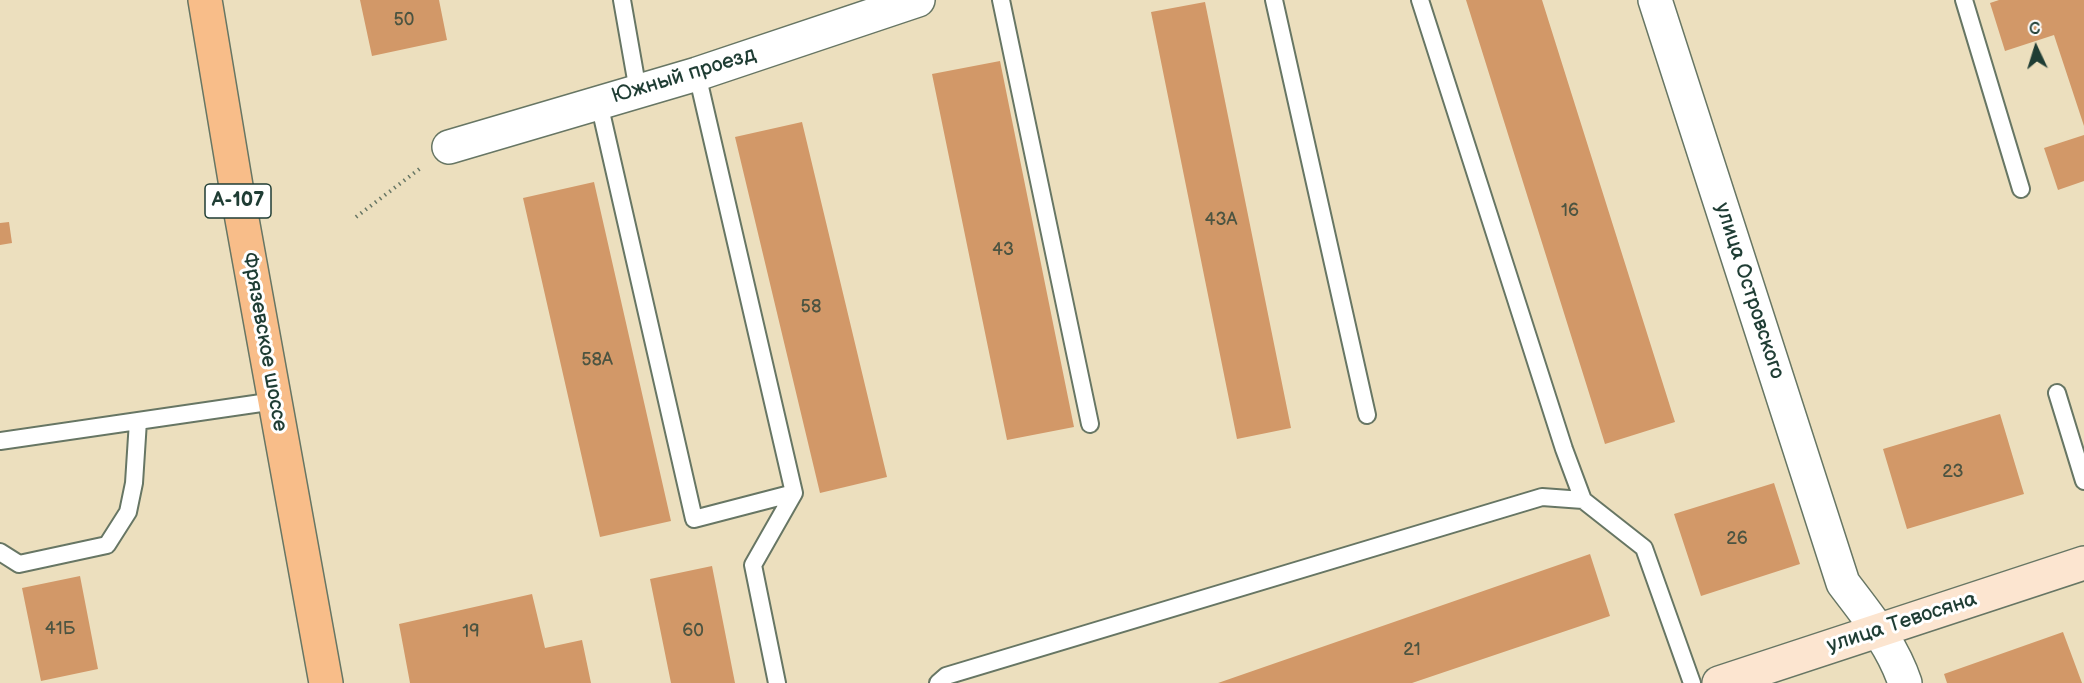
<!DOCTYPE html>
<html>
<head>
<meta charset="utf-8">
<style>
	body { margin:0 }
	#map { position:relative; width:2084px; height:683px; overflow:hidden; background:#ecdfbe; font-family:"Balsamiq Sans",sans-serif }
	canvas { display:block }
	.north { position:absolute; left:2006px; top:18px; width:60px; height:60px; -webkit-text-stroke:4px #fff; paint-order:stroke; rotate:356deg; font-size:16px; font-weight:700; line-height:24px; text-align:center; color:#1f3d34 }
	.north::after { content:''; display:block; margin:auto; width:21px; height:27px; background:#1f3d34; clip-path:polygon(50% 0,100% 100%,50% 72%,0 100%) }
</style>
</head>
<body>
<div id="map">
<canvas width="2084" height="683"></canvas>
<div class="north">С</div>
</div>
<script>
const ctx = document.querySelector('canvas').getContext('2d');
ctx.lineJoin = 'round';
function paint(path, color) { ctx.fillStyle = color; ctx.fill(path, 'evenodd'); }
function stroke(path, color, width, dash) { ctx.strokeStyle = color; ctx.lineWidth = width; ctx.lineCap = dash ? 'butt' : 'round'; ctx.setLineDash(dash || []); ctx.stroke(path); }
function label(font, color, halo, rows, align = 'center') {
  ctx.font = font + ' "Balsamiq Sans",sans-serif'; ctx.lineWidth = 6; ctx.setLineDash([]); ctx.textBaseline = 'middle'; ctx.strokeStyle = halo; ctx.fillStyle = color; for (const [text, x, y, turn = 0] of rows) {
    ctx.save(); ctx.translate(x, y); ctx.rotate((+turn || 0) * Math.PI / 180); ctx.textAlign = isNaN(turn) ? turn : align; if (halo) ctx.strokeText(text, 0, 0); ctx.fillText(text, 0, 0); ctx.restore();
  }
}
paint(new Path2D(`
	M 360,0 L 439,0 L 447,40 L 372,56 Z
	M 1466,0 L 1542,0 L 1675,422 L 1605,444 Z
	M 1999,0 L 2084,0 L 2084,126 L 2054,35 L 2005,51 L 1990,3 Z
	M 1205,2 L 1291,428 L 1237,439 L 1151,12 Z
	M 1000,61 L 1074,427 L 1007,440 L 932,74 Z
	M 802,122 L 887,477 L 820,493 L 735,137 Z
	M 2084,135 L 2084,181 L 2058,190 L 2044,148 Z
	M 594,182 L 671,521 L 600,537 L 523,198 Z
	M 9,222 L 12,243 L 0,245 L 0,223 Z
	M 2000,414 L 2024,494 L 1907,529 L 1883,449 Z
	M 1774,483 L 1800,564 L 1701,596 L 1674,514 Z
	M 1590,554 L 1610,616 L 1412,683 L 1218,683 Z
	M 712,566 L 735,683 L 671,683 L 650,579 Z
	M 80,576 L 98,669 L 41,681 L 22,588 Z
	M 532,594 L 545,648 L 582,640 L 591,683 L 410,683 L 399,624 Z
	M 2063,632 L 2082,683 L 1947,683 L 1944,674 Z`), '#d29868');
const lane = new Path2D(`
	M 622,0 L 638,91
	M 1001,0 L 1090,424
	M 1274,0 L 1367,415
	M 1964,0 L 2021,189
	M 599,103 L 694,519 L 794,493 L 697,74
	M 2057,393 L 2084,481
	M 0,441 L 275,401
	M 1583,500 L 1644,548 L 1692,683
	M 0,552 L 19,564 L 107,545 L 128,512 L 134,483 L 138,421
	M 777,683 L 753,565 L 794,493
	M 938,683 L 946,676 L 1542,497 L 1583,500 L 1564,449 L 1420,0`);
const street = new Path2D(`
	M 1655,0 L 1843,583 C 1867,615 1892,644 1905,683
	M 449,147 L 697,74 L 918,0`);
const secondary = new Path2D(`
	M 1719,683 L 2084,563`);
const highway = new Path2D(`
	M 205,0 L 236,186 L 326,683`);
stroke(lane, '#677664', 20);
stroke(street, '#677664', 36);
stroke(secondary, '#677664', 36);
stroke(highway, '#677664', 36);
stroke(new Path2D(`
	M 356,217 L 422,167`), '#677664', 4, [1.5, 4.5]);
stroke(lane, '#fff', 16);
stroke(street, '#fff', 33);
stroke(secondary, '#fce5d0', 33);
stroke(highway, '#f8bd89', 33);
label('18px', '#4c5441', null, [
	["50",404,20],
	["16",1570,211],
	["43А",1221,220],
	["43",1003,250],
	["58",811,307],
	["58А",597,360],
	["23",1953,472],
	["26",1737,539],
	["41Б",60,629],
	["60",693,631],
	["19",471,632],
	["21",1412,650]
]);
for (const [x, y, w] of [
	[238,201,66]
]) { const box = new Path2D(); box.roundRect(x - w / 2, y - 17, w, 34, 4.5); ctx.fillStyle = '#fff'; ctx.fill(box); stroke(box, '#1f3d34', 1.5); }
label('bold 20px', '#1f3d34', null, [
	["А-107",238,201]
]);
label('21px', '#1f3d34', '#fff', [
	["Южный проезд",684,76,-17],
	["улица Островского",1749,291,72],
	["Фрязевское шоссе",264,342,80],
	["улица Тевосяна",1902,623,-18]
]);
</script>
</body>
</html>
